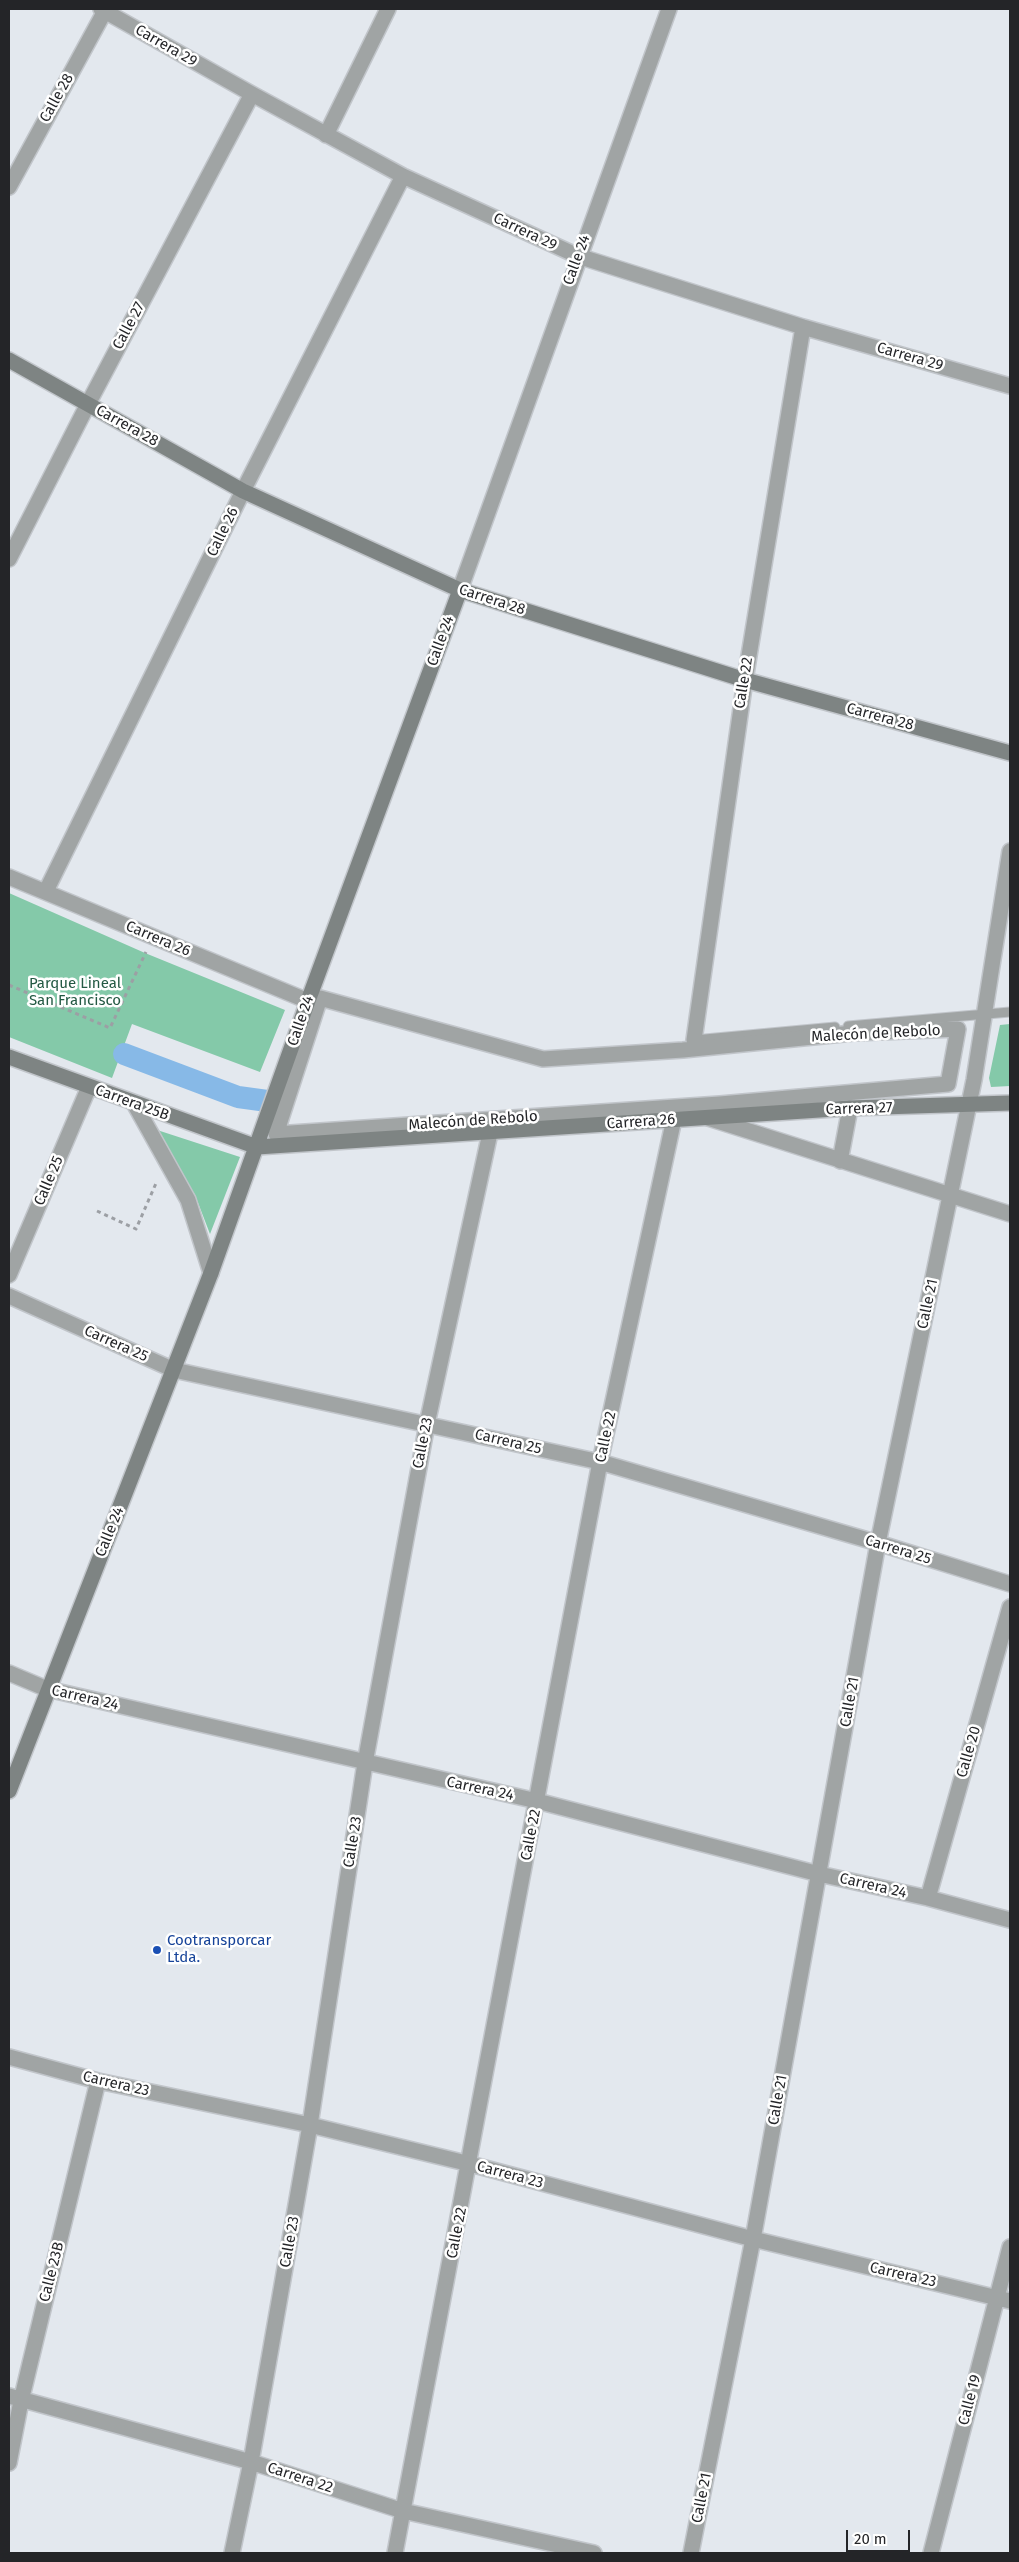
<!DOCTYPE html>
<html>
<head>
<meta charset="utf-8">
<style>
	body { margin:0 }
	#map { position:relative; width:1019px; height:2562px; overflow:hidden; background:#e3e8ee; font-family:"Fira Sans",sans-serif }
	canvas { display:block }
	.frame { position:absolute; inset:0; border:10px solid #242528; pointer-events:none }
	.scale { position:absolute; left:846px; top:2530px; width:64px; height:22px; box-sizing:border-box; border:2px solid #242528; border-top:0; padding-left:6px; font-size:15px; line-height:18px; white-space:nowrap; color:#242528; -webkit-text-stroke:4px #fff; paint-order:stroke }
</style>
</head>
<body>
<div id="map">
<canvas width="1019" height="2562"></canvas>
<div class="frame"></div>
<div class="scale">20 m</div>
</div>
<script>
const ctx = document.querySelector('canvas').getContext('2d');
ctx.lineJoin = 'round';
function paint(path, color) { ctx.fillStyle = color; ctx.fill(path, 'evenodd'); }
function stroke(path, color, width, dash) { ctx.strokeStyle = color; ctx.lineWidth = width; ctx.lineCap = dash ? 'butt' : 'round'; ctx.setLineDash(dash || []); ctx.stroke(path); }
function label(font, color, halo, rows, align = 'center') {
  ctx.font = font + ' "Fira Sans",sans-serif'; ctx.lineWidth = 5; ctx.setLineDash([]); ctx.textBaseline = 'middle'; ctx.strokeStyle = halo; ctx.fillStyle = color; for (const [text, x, y, turn = 0] of rows) {
    ctx.save(); ctx.translate(x, y); ctx.rotate((+turn || 0) * Math.PI / 180); ctx.textAlign = isNaN(turn) ? turn : align; if (halo) ctx.strokeText(text, 0, 0); ctx.fillText(text, 0, 0); ctx.restore();
  }
}
paint(new Path2D(`
	M 9,893 L 145,953 L 285,1010 L 260,1072 L 132,1024 L 112,1078 L 9,1037 Z
	M 1010,1024 L 1010,1086 L 991,1087 L 989,1078 L 1000,1025 Z
	M 154,1129 L 240,1157 L 210,1234 L 195,1195 Z`), '#84c9a9');
stroke(new Path2D(`
	M 124,1054 L 238,1097 L 282,1103`), '#87b9e7', 22);
const lane = new Path2D(`
	M 848,1026 L 1010,1012
	M 694,1040 L 835,1027`);
const street = new Path2D(`
	M 101,9 L 252,94 L 403,176 L 578,256 L 803,327 L 1010,386
	M 326,135 L 388,9
	M 9,187 L 106,9
	M 9,559 L 88,404 L 252,94
	M 460,590 L 669,9
	M 9,877 L 308,1001
	M 46,891 L 243,491 L 403,176
	M 320,998 L 543,1059 L 683,1050 L 853,1033 L 958,1029 L 948,1084 L 720,1104 L 276,1134 Z
	M 694,1040 L 745,680 L 803,327
	M 135,1105 L 188,1200 L 211,1273
	M 708,1118 L 1010,1214
	M 840,1161 L 850,1108
	M 9,1275 L 89,1087
	M 9,1296 L 174,1370 L 600,1462 L 878,1543 L 1010,1584
	M 9,1673 L 47,1689 L 537,1801 L 819,1874 L 928,1898 L 1010,1920
	M 928,1898 L 1010,1607
	M 9,2057 L 98,2081 L 310,2125 L 470,2164 L 753,2239 L 1010,2301
	M 9,2396 L 251,2462 L 403,2511 L 594,2553
	M 9,2463 L 21,2401 L 98,2081
	M 232,2553 L 251,2462 L 310,2125 L 365,1763 L 427,1424 L 490,1133
	M 395,2553 L 600,1462 L 674,1119
	M 691,2553 L 753,2239 L 878,1543 L 974,1080 L 1010,851
	M 931,2553 L 1010,2247`);
const secondary = new Path2D(`
	M 9,360 L 243,491 L 460,590 L 745,680 L 1010,753
	M 9,1057 L 257,1147 L 850,1108 L 1010,1103
	M 9,1791 L 211,1273 L 308,1001 L 460,590`);
stroke(lane, '#c1c5ca', 11);
stroke(street, '#c1c5ca', 18);
stroke(secondary, '#c1c5ca', 18);
stroke(new Path2D(`
	M 9,985 L 110,1028 L 146,952
	M 97,1211 L 136,1229 L 157,1181`), '#9c9fa4', 3, [4, 4]);
stroke(lane, '#a0a4a4', 9);
stroke(street, '#a0a4a4', 15);
stroke(secondary, '#7e8483', 15);
for (const [x, y, r, color] of [
	[157,1950,5,"#1a4fb4"]
]) { const dot = new Path2D(); dot.arc(x, y, r, 0, 2 * Math.PI); ctx.fillStyle = color; ctx.fill(dot); stroke(dot, '#fff', 2); }
label('15px', '#242528', '#fff', [
	["Carrera 29",166,46,30],
	["Calle 28",57,98,-61],
	["Carrera 29",525,232,25],
	["Calle 24",577,260,-70],
	["Calle 27",129,326,-62],
	["Carrera 29",910,357,16],
	["Carrera 28",127,426,29],
	["Calle 26",223,532,-64],
	["Carrera 28",492,600,18],
	["Calle 24",441,641,-70],
	["Calle 22",744,683,-81],
	["Carrera 28",880,717,15],
	["Carrera 26",158,939,23],
	["Calle 24",301,1021,-71],
	["Malecón de Rebolo",876,1034,-3],
	["Carrera 25B",132,1103,20],
	["Carrera 27",859,1109,-2],
	["Malecón de Rebolo",473,1121,-4],
	["Carrera 26",641,1122,-4],
	["Calle 25",49,1181,-67],
	["Calle 21",928,1304,-78],
	["Carrera 25",116,1344,24],
	["Calle 22",606,1437,-78],
	["Carrera 25",508,1442,13],
	["Calle 23",423,1443,-79],
	["Calle 24",110,1532,-68],
	["Carrera 25",898,1550,17],
	["Carrera 24",85,1698,13],
	["Calle 21",850,1702,-80],
	["Calle 20",969,1752,-74],
	["Carrera 24",480,1789,12],
	["Calle 22",531,1835,-79],
	["Calle 23",353,1842,-81],
	["Carrera 24",873,1886,13],
	["Carrera 23",116,2084,13],
	["Calle 21",778,2100,-80],
	["Carrera 23",510,2175,15],
	["Calle 22",457,2233,-79],
	["Calle 23",290,2242,-80],
	["Calle 23B",52,2272,-76],
	["Carrera 23",903,2275,13],
	["Calle 19",970,2400,-76],
	["Carrera 22",300,2478,18],
	["Calle 21",702,2498,-79]
]);
label('15px', '#235943', '#fff', [
	["Parque Lineal",75,984],
	["San Francisco",75,1001]
]);
label('15px', '#164399', '#fff', [
	["Cootransporcar",167,1941],
	["Ltda.",167,1958]
], 'left');
</script>
</body>
</html>
